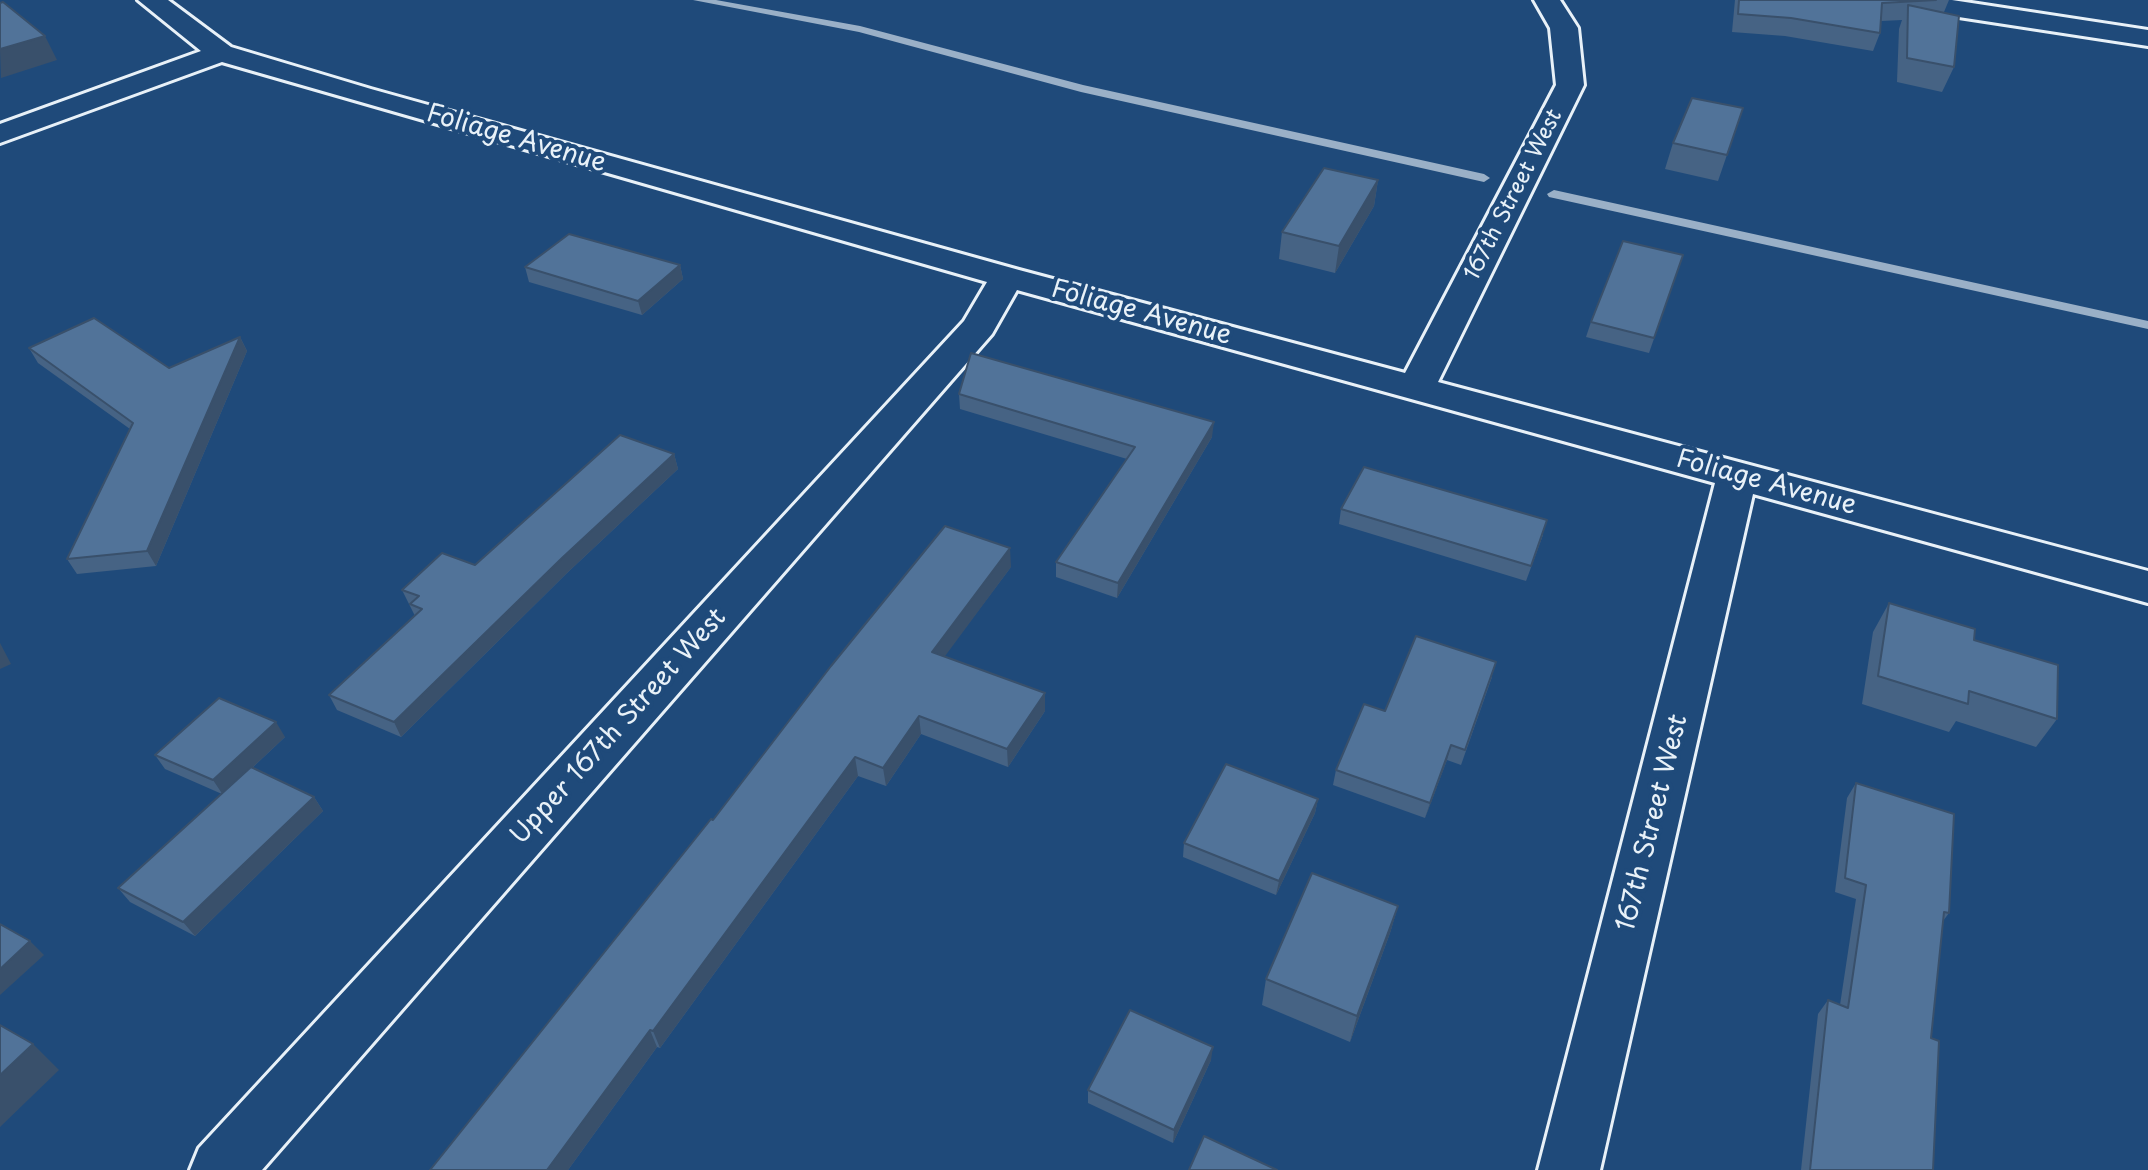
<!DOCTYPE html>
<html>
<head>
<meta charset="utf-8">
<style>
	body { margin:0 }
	canvas { display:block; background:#1f4a7a }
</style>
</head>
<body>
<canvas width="2148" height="1170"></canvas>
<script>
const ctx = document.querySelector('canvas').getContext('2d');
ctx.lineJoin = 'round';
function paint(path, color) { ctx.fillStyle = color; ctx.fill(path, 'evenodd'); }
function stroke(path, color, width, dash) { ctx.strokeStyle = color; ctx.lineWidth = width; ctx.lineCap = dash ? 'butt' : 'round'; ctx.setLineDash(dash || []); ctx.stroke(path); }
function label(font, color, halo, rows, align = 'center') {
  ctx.font = font + ' "Playpen Sans",sans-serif'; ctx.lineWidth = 8; ctx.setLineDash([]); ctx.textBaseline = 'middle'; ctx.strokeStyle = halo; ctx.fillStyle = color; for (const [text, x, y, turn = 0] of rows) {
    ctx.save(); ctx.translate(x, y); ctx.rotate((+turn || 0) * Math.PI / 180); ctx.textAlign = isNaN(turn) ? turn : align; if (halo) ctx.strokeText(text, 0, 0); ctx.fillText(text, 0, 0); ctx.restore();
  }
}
paint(new Path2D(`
	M 693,0 L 716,0 L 860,26 L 1083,85 L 1484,174 L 1490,178 L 1484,182 L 1081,92 L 859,32 Z
	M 1554,190 L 2148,321 L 2148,329 L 1549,197 L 1547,194 Z`), '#9ab0c7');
const street = new Path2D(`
	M 138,0 L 168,0 L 231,47 L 371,89 L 1019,270 L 1405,373 L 1556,85 L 1550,28 L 1534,0 L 1560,0 L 1578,28 L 1584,85 L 1438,382 L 2148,571 L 2148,603 L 1753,494 L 1600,1170 L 1538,1170 L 1715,483 L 1017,290 L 992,334 L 262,1170 L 190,1170 L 199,1148 L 964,321 L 987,282 L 222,62 L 0,143 L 0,124 L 201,51 Z
	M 1887,0 L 1952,0 L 2148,30 L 2148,46 L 1900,8 L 1891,6 Z`);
stroke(street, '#e8f1f8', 6);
paint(street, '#1f4a7a');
paint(new Path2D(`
	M 1735,0 L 1949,0 L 1944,12 L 1954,67 L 1942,92 L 1897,82 L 1899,29 L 1902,20 L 1881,21 L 1880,33 L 1873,51 L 1785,36 L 1732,32 Z
	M 1743,108 L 1718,181 L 1665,169 L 1673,143 Z
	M 1378,180 L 1374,206 L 1335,273 L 1279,259 L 1282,232 Z
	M 1683,255 L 1649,353 L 1586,337 L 1591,322 Z
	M 680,265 L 683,279 L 642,315 L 529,282 L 525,267 Z
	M 240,337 L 247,351 L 156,566 L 77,574 L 67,559 L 130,429 L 38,363 L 29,348 L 169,368 Z
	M 959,394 L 1212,437 L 1117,598 L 1056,577 L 1056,562 L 1127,459 L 960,409 Z
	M 674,454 L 678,469 L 567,573 L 401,737 L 337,710 L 329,695 L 415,616 L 402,590 L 475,565 Z
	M 1341,509 L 1543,535 L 1526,581 L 1339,524 Z
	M 1011,567 L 944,656 L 1045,693 L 1045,711 L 1008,767 L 921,734 L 886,786 L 858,776 L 660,1048 L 657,1047 L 568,1170 L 430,1170 L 713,820 Z
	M 1889,603 L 1974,640 L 2057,719 L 2036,747 L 1956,721 L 1949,732 L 1862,704 L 1873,632 Z
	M 1492,677 L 1461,765 L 1447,760 L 1425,818 L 1333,785 L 1336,770 L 1385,711 Z
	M 285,737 L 252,768 L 314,797 L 323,811 L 195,936 L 130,902 L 118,888 L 222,794 L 165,769 L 155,755 Z
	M 1856,783 L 1949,913 L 1943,921 L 1931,1038 L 1933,1170 L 1801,1170 L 1818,1014 L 1828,1000 L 1840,1005 L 1856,899 L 1835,892 L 1847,798 Z
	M 1318,799 L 1315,813 L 1276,895 L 1183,857 L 1184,843 Z
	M 1398,906 L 1390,933 L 1350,1042 L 1262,1005 L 1266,979 Z
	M 1211,1060 L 1173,1143 L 1088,1103 L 1088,1090 Z`), '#466384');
paint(new Path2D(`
	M 45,36 L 57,60 L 1,78 L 0,49 Z
	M 1378,180 L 1374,206 L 1335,273 L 1339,246 Z
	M 680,265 L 683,279 L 642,315 L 638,301 Z
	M 240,337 L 247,351 L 156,566 L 147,551 Z
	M 1214,422 L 1212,437 L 1117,598 L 1118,583 Z
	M 674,454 L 678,469 L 567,573 L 401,737 L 394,722 L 562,558 Z
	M 1010,548 L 1011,567 L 934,671 L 932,652 Z
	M 0,643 L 11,664 L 0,669 Z
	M 1045,693 L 1045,711 L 1008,767 L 1007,749 Z
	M 919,716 L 921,734 L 886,786 L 883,768 Z
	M 276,722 L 285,737 L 223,795 L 213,780 Z
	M 1451,745 L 1447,760 L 1425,818 L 1430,803 Z
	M 855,757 L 858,776 L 660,1048 L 653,1031 Z
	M 314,797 L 323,811 L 195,936 L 183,922 Z
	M 1318,799 L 1315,813 L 1276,895 L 1279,881 Z
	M 1398,906 L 1390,933 L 1350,1042 L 1357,1016 Z
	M 30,941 L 44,955 L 0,995 L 0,969 Z
	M 650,1030 L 657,1047 L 568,1170 L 547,1170 Z
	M 33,1044 L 59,1070 L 0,1127 L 0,1075 Z
	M 1213,1047 L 1211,1060 L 1173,1143 L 1174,1130 Z`), '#39506b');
const building = new Path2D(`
	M 1739,0 L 1936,0 L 1882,3 L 1880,33 L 1791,18 L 1738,14 Z
	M 3,2 L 45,36 L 0,49 L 0,3 Z
	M 1908,5 L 1959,16 L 1954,67 L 1907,58 Z
	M 1692,98 L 1743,108 L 1727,155 L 1673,143 Z
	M 1324,168 L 1378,180 L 1339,246 L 1282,232 Z
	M 569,234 L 680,265 L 638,301 L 525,267 Z
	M 1623,241 L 1683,255 L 1654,338 L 1591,322 Z
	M 94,318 L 169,368 L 240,337 L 147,551 L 67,559 L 133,423 L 29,348 Z
	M 971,353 L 1214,422 L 1118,583 L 1056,562 L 1135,447 L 959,394 Z
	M 620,435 L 674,454 L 562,558 L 394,722 L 329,695 L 422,609 L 410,604 L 419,596 L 402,590 L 442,553 L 475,565 Z
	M 1364,467 L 1547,520 L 1531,566 L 1341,509 Z
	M 945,526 L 1010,548 L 932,652 L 1045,693 L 1007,749 L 919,716 L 883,768 L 855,757 L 653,1031 L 650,1030 L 547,1170 L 430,1170 L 711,819 L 713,820 L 831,666 Z
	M 1889,603 L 1975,629 L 1974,640 L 2058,665 L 2057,719 L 1969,691 L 1968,704 L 1878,676 Z
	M 1416,636 L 1496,662 L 1465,750 L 1451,745 L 1430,803 L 1336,770 L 1364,704 L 1385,711 Z
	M 219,698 L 276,722 L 213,780 L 155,755 Z
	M 1226,764 L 1318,799 L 1279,881 L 1184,843 Z
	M 251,767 L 314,797 L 183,922 L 118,888 Z
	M 1856,783 L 1954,814 L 1949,913 L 1944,912 L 1931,1038 L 1939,1041 L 1933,1170 L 1810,1170 L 1828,1000 L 1848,1008 L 1866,885 L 1845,878 Z
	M 1312,873 L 1398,906 L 1357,1016 L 1266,979 Z
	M 0,924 L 30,941 L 0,969 Z
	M 1130,1010 L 1213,1047 L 1174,1130 L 1088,1090 Z
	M 0,1025 L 33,1044 L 0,1075 Z
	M 1204,1136 L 1277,1170 L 1189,1170 Z`);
paint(building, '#517399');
stroke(building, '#39506b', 2);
label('22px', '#e8f1f8', '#1f4a7a', [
	["167th Street West",1514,195,-63]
]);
label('26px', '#e8f1f8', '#1f4a7a', [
	["Foliage Avenue",516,139,16],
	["Foliage Avenue",1141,313,15],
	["Foliage Avenue",1766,483,15],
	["Upper 167th Street West",619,727,-48],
	["167th Street West",1653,823,-76]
]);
</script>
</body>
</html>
